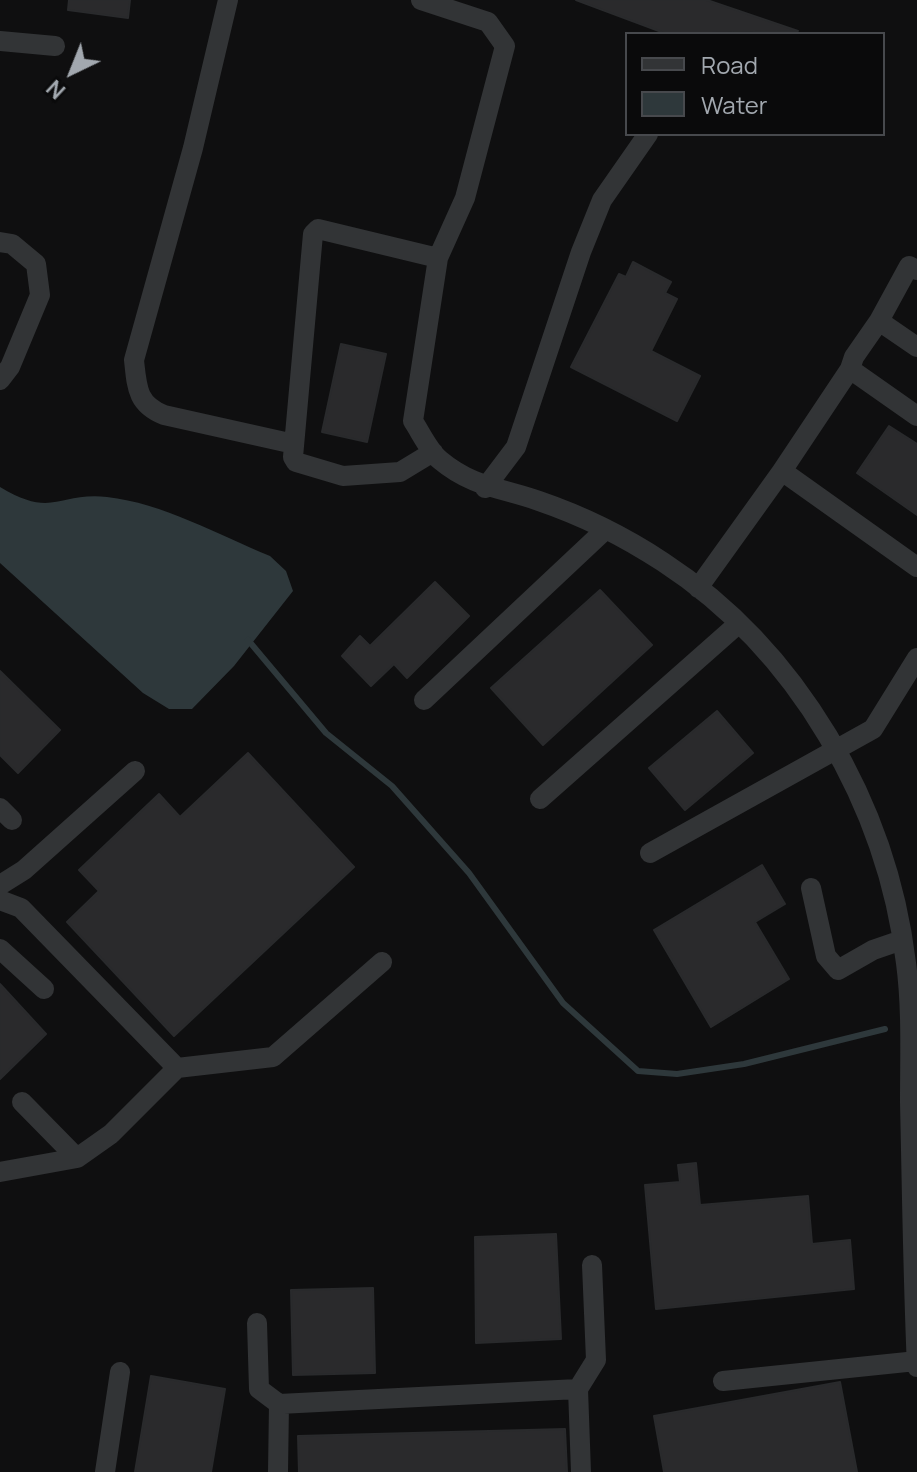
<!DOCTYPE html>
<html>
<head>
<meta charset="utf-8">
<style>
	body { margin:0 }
	#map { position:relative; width:917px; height:1472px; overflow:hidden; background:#0f0f10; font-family:Manrope,sans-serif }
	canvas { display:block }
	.legend { position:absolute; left:625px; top:32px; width:260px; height:104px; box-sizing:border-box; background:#0a0a0b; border:2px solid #47494d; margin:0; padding:10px 14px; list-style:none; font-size:24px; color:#a2a8af }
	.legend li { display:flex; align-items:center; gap:16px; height:40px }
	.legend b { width:40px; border:2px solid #47494d }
	.north { position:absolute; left:32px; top:32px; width:80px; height:80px; -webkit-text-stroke:6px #0a0a0b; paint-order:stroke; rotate:223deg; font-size:22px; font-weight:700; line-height:32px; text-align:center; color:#a2a8af }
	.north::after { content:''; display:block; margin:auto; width:28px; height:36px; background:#a2a8af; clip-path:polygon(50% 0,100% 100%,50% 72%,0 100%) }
</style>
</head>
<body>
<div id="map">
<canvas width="917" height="1472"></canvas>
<ul class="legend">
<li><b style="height:10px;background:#323436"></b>Road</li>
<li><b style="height:22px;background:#2e383b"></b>Water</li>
</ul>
<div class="north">N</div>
</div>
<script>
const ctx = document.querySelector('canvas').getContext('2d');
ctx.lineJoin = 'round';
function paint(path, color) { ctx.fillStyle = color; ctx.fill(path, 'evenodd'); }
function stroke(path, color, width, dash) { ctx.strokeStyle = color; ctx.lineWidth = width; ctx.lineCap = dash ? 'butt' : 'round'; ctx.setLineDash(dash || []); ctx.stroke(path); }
paint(new Path2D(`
	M 0,487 C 53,519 58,492 107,497 C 162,503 219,535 270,556 L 286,571 L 293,591 L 234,666 L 192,709 L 169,709 L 143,693 L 0,563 Z`), '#2e383b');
stroke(new Path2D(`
	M 248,640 L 326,733 L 392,786 L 469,873 L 563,1003 L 638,1071 L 677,1074 L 744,1064 L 885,1029`), '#2e383b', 6);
const building = new Path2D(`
	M 69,0 L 130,0 L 128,18 L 68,10 Z
	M 576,0 L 707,0 L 798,31 L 667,34 Z
	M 633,262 L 671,282 L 665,293 L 677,299 L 651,351 L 700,376 L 677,421 L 571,367 L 619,274 L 626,277 Z
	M 341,344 L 386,354 L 367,442 L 322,432 Z
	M 889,426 L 917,444 L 917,515 L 857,473 Z
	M 435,582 L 469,616 L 407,678 L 394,664 L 371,686 L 342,656 L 360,636 L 370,646 Z
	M 600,590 L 652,645 L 543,745 L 491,688 Z
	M 0,671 L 60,730 L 18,773 L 0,755 Z
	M 717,711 L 753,753 L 685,810 L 649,768 Z
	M 248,753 L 354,867 L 174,1036 L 67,922 L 99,891 L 79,870 L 159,794 L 180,817 Z
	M 762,865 L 785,904 L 755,922 L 789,979 L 711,1027 L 654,930 Z
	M 0,984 L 46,1034 L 0,1079 Z
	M 696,1163 L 700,1205 L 808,1196 L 812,1244 L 850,1240 L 854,1289 L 656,1309 L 645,1185 L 680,1182 L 678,1165 Z
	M 556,1234 L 561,1339 L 476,1343 L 475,1237 Z
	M 373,1288 L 375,1373 L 293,1375 L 291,1290 Z
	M 151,1376 L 225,1389 L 211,1472 L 135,1472 Z
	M 840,1382 L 857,1472 L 664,1472 L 654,1416 Z
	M 565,1429 L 567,1472 L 299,1472 L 298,1436 Z`);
paint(building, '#2a2a2c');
stroke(building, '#292a2c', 2);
stroke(new Path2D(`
	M 228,0 L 193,148 L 134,360 C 137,388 137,404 164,415 L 294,444
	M 421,0 L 488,22 L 505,46 L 465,198 L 438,258
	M 0,41 L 55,46
	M 0,242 L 12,244 L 36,264 L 40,295 L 10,367 L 0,380
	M 879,321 L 917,347
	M 850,369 L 917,416
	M 433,452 L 400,472 L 343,476 L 296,462 L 293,457 L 313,234 L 318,229 L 438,258 L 413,421 C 421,433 429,451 440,460 C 472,487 502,488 539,501 C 583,516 625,537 663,562 C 798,650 887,805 906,963 C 912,1008 910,1056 910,1102 C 912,1190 913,1279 917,1367
	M 782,471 L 850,369 L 854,357 L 879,321 L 909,266 L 917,270
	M 485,488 L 516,447 L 581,252 L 602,200 L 648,134
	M 698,588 L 782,471 L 917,567
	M 424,700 L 606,529
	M 540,799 L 738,624
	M 0,808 L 12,820
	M 650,853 L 873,729 L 917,658
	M 0,885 L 24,870 L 135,771
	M 811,888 L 826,956 L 838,970 L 873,950 L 902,940
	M 0,900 L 21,908 L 177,1068 L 273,1057 L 382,962
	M 0,949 L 44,989
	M 22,1102 L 77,1158
	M 0,1172 L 77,1158 L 111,1134 L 177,1068
	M 257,1323 L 259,1389 L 279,1404
	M 723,1381 L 917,1361
	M 578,1389 L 596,1360 L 592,1265
	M 105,1472 L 120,1372
	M 278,1472 L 279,1404 L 578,1389 L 581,1472`), '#323436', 20);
</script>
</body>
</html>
